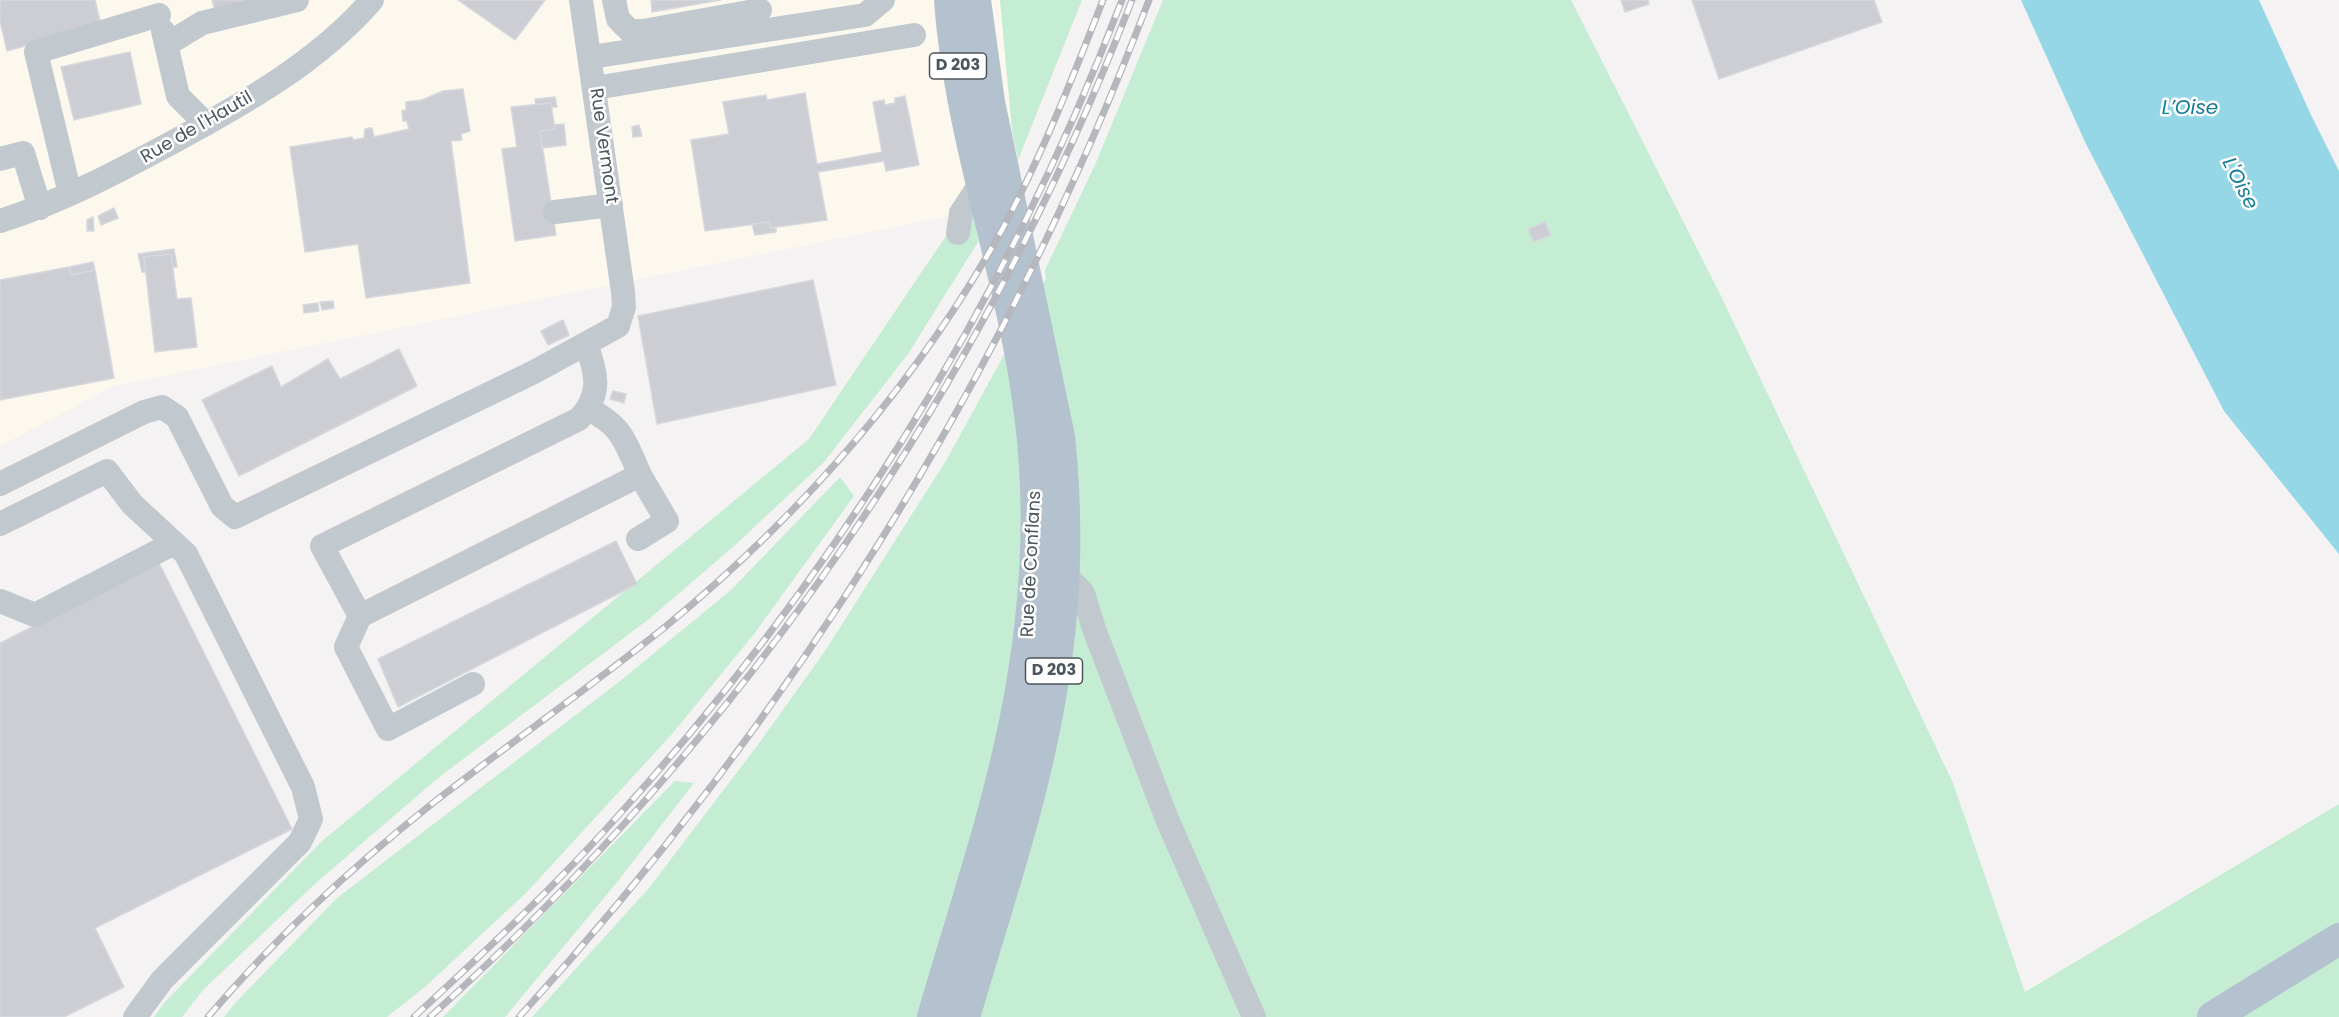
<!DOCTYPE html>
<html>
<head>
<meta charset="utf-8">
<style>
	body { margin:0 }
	canvas { display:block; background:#f4f2f2 }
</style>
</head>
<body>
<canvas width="2339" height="1017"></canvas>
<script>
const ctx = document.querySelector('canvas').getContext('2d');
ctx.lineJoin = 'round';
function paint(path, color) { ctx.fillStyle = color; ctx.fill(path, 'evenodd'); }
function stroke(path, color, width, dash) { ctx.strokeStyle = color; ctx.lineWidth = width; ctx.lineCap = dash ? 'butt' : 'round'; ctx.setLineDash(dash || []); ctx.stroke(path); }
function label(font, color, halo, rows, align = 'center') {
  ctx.font = font + ' Poppins,sans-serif'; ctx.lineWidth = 5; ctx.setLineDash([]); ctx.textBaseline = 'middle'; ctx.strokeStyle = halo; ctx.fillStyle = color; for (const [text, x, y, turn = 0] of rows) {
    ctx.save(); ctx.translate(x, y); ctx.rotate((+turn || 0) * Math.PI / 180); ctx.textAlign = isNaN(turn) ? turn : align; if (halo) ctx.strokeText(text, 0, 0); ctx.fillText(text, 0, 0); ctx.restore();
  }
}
paint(new Path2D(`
	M 0,0 L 1000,0 L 1012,130 L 954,215 L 114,386 L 0,446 Z`), '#fcf8ee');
paint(new Path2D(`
	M 1000,0 L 1082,0 L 1018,160 L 1012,130 Z
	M 1163,0 L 1571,0 L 1720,294 L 1953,783 L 2025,992 L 2339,804 L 2339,1017 L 532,1017 L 649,888 L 757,746 L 825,651 L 947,459 L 1046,278 L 1045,270 L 1095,165 Z
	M 971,190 L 978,242 L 908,354 L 824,462 L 734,546 L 649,619 L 438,778 L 317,882 L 203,990 L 182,1017 L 154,1017 L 164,1003 L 322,841 L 809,439 L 950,230 Z
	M 840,477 L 854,496 L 754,634 L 672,734 L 526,893 L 426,986 L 387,1017 L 224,1017 L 236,1002 L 337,898 L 620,681 L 731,590 Z
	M 675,781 L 694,783 L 618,881 L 505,1017 L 443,1017 Z`), '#c5edd4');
paint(new Path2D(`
	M 2021,0 L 2259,0 L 2311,115 L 2339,171 L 2339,554 L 2224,411 L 2086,144 Z`), '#95d7e7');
const building = new Path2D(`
	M 0,0 L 95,0 L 101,25 L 7,51 L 0,21 Z
	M 212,0 L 256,0 L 215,10 Z
	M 458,0 L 545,0 L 515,40 Z
	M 651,0 L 721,0 L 652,12 Z
	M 1621,0 L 1648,0 L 1649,4 L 1625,12 Z
	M 1692,0 L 1874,0 L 1882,22 L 1719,79 Z
	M 130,52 L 141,104 L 74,120 L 61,67 Z
	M 463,89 L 470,131 L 461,134 L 462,140 L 451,141 L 470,283 L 366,298 L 358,244 L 305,252 L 290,147 L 352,137 L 353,140 L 364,138 L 365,129 L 369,128 L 372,128 L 374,137 L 409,129 L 407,121 L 403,121 L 402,111 L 406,110 L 406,102 L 422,100 L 443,91 Z
	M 805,93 L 817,164 L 882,152 L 873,102 L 884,100 L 885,105 L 895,103 L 895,98 L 905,96 L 919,165 L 886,171 L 884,161 L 818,172 L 827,220 L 770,228 L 769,222 L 705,231 L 691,140 L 729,134 L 723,102 L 766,95 L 767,100 Z
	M 555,97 L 557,107 L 552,107 L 551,103 L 536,105 L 535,99 Z
	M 551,103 L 555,129 L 540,131 L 556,235 L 515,241 L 502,149 L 517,147 L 511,107 Z
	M 564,124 L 566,145 L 542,148 L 540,131 L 555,129 L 554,125 Z
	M 639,125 L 642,136 L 633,137 L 632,127 Z
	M 114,208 L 118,218 L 101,225 L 98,216 Z
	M 93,217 L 94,231 L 87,231 L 87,220 Z
	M 769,222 L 770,228 L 776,228 L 776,232 L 755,235 L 752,224 Z
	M 1545,222 L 1551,235 L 1534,242 L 1528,229 Z
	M 174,249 L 177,267 L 173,267 L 171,254 L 144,257 L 146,272 L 142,272 L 138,254 Z
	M 171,254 L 177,299 L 191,298 L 197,347 L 155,352 L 144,257 Z
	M 93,262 L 95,270 L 71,275 L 69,267 Z
	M 69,267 L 71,275 L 95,270 L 114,378 L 0,400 L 0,280 Z
	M 813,280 L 836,385 L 657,424 L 638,316 Z
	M 333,301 L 334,308 L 322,310 L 320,302 Z
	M 318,303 L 319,311 L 304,313 L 303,305 Z
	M 563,320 L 569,335 L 548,345 L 541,331 Z
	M 399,349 L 417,386 L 239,476 L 202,400 L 272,366 L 281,387 L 328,359 L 340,379 Z
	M 613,391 L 626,394 L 624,403 L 610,399 Z
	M 616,541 L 637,584 L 398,707 L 378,659 Z
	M 159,563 L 292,829 L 95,928 L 124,987 L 64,1017 L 0,1017 L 0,643 Z`);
paint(building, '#ccced4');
stroke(building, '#d6d8dd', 1.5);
stroke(new Path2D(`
	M 614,0 L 618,19 L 630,31 L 643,31 L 760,10
	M 163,31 L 178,96 L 206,124
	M 166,45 L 202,23 L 297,0
	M 591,57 L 865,15 L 883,0
	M 595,88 L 914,35
	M 0,159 L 23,153 L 40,208
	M 70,194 L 36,52 L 159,15
	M 555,212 L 611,205
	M 0,221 C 61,202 117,172 173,142 C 245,103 318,62 372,0
	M 958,233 L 961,213 L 983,180
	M 586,344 C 597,373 602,395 579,419 L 322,546 L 360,616 L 640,475 C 625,442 623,426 588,409
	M 0,484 L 144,412 L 162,407 L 177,417 L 222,506 L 235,517 L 534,372 L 618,326 L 624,307 L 623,292 L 581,0
	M 0,524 L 107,471 L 132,504 L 186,554 L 303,787 L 311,819 L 300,842 L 162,980 L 135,1017
	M 638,539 L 667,521 L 640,475
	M 1064,573 L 1083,593 L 1094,629 L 1167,819 L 1254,1017
	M 0,601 L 35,615 L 174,543
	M 360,616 L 346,647 L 388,729 L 473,684`), '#c1c9cf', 24);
stroke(new Path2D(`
	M 933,1017 C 964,909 1002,801 1021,690 C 1037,599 1042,506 1030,414 C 1013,276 960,139 950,0
	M 964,1017 C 993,917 1028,816 1047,714 C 1065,622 1069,530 1059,437 L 989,102 L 975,0
	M 2213,1017 L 2339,939`), '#b4c1ce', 32);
const rail = new Path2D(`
	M 208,1017 C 275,938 352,867 433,803 C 510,743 589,688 665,627 C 800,516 918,382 1003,228 C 1042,155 1073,77 1103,0
	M 414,1017 C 480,956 546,895 607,828 C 827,589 1006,304 1122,0
	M 430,1017 C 740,739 982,389 1132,0
	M 519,1017 C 790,720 1006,376 1149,0`);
stroke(rail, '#b5b7bc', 7);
stroke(rail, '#fff', 4.5, [14]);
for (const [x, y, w] of [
	[958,66,57],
	[1054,671,57]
]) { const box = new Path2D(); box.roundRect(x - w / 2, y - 13, w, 26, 4.5); ctx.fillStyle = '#fff'; ctx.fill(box); stroke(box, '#4b555e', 1.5); }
label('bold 16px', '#4b555e', null, [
	["D 203",958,66],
	["D 203",1054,671]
]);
label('18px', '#4b555e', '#fff', [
	["Rue de l'Hautil",197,128,-30],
	["Rue Vermont",603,146,82],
	["Rue de Conflans",1032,564,-87]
]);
label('italic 20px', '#167d97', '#fff', [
	["L’Oise",2190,109],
	["L'Oise",2239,184,63]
]);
</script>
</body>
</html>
